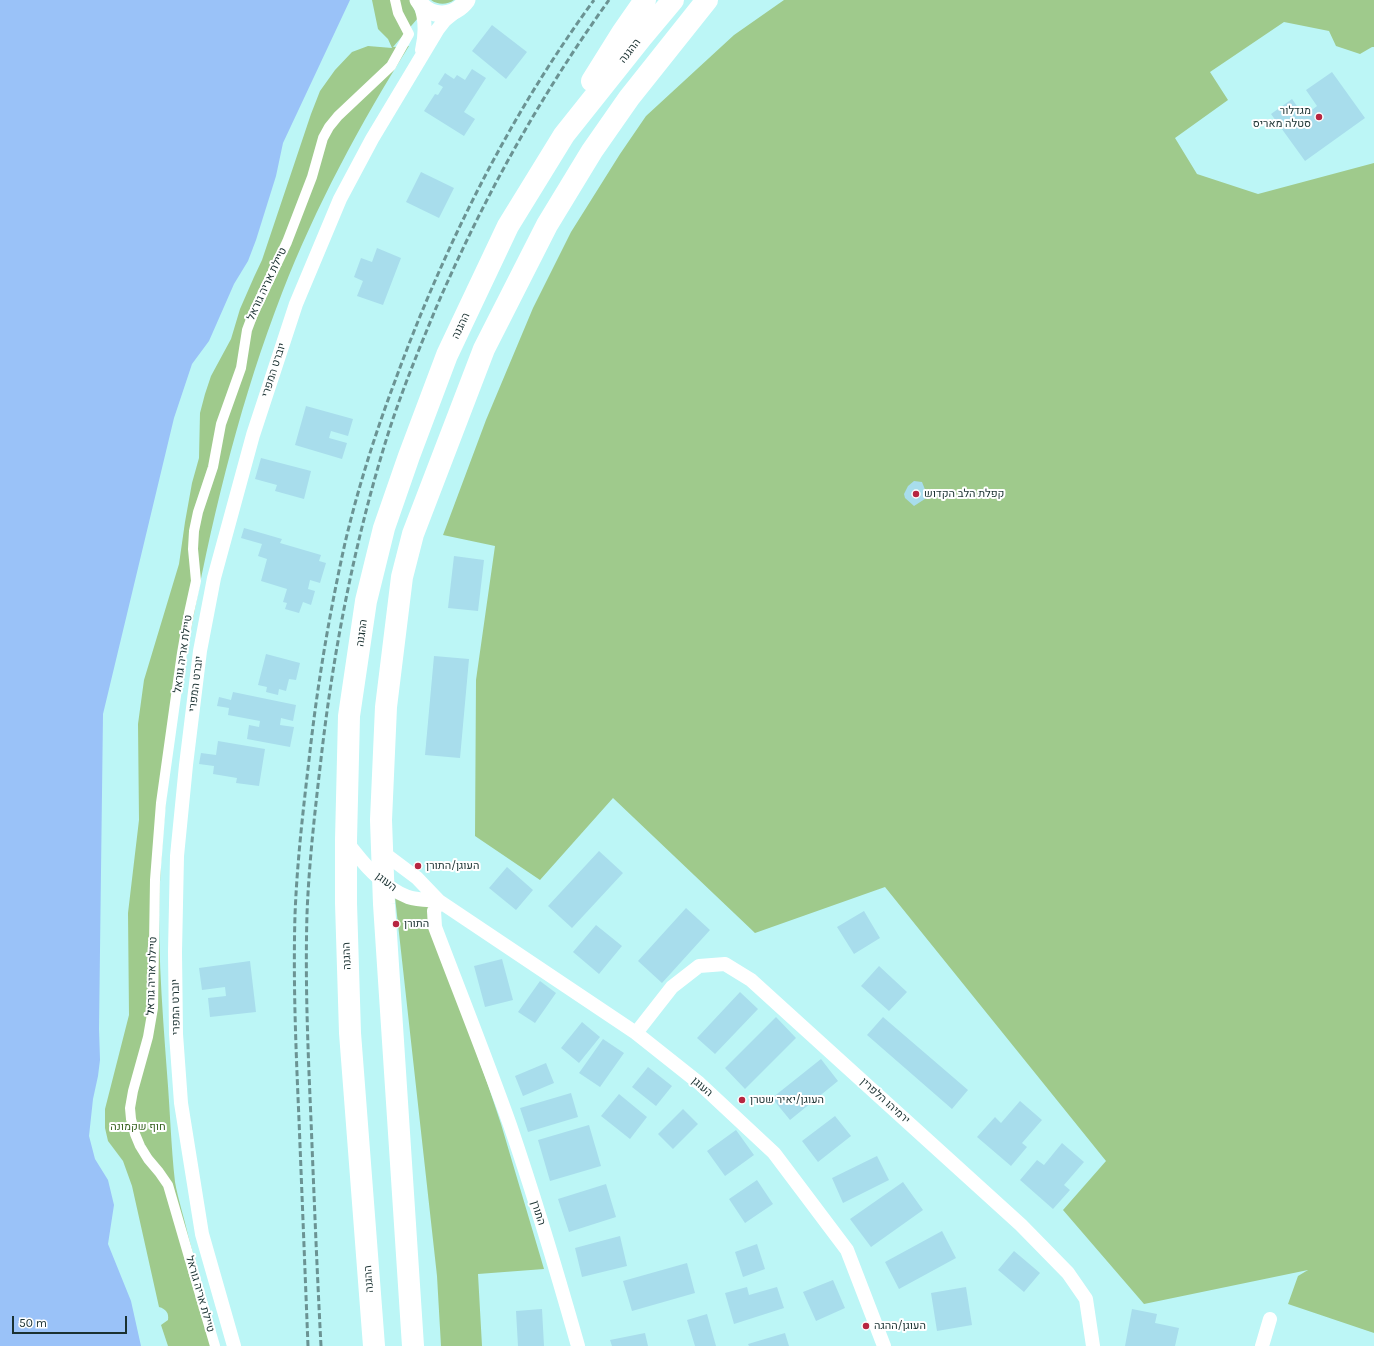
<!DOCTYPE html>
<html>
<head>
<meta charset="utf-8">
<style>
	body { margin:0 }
	#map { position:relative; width:1374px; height:1346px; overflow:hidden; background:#bcf6f6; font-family:Karla,sans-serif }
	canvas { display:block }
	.scale { position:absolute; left:12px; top:1316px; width:115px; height:18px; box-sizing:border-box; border:2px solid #1a3131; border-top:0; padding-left:5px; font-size:12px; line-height:14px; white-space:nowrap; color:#1a3131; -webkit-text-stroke:3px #fff; paint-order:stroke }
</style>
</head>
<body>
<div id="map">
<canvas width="1374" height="1346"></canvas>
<div class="scale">50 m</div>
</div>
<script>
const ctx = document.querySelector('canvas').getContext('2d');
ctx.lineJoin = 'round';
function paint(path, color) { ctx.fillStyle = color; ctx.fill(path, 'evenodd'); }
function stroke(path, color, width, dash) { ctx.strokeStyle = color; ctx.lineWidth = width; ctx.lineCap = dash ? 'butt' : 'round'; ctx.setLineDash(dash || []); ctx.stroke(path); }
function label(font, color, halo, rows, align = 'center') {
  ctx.font = font + ' Karla,Heebo,sans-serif'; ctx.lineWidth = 4; ctx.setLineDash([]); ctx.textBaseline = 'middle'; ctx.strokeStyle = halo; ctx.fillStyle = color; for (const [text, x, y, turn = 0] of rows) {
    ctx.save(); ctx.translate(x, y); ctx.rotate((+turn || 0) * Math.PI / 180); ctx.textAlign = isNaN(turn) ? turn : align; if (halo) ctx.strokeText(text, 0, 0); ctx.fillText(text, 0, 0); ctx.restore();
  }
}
paint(new Path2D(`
	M 372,0 L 410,0 L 418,18 L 393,47 L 409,46 C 360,124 316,206 282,293 C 242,396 215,505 194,614 C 178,696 166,779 161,863 C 156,933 162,1003 167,1073 C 170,1109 171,1146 175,1182 C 178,1199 184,1217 188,1235 C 198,1272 208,1309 219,1346 L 168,1346 L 161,1325 L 168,1320 C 169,1313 166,1309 159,1307 L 132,1186 L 123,1161 L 108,1141 L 105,1128 L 105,1109 L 129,1015 L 128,913 L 139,820 L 138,724 L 144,680 L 179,564 L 185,522 L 192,483 L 199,458 L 200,413 L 205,394 L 211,376 L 231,339 L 240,309 L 254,277 L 262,260 L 311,114 L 320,91 L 335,70 L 352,52 L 368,46 L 392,48 L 388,39 L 378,29 Z
	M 431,0 L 454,0 C 447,5 438,5 431,0 Z
	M 784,0 L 1374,0 L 1374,47 L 1372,47 L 1360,54 L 1336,46 L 1329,31 L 1284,22 L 1210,72 L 1228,100 L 1175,138 L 1197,174 L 1258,194 L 1374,163 L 1374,1333 L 1288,1304 L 1298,1276 L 1308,1270 L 1144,1304 L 1063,1210 L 1106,1161 L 885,887 L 755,933 L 613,798 L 540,880 L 475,836 L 476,680 L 495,546 L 443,535 L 486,420 L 533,308 L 571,232 L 620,154 L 646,116 L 734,35 Z
	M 395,897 L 433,905 L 428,920 L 487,1082 L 501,1124 L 544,1269 L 478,1274 L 482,1346 L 441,1346 L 437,1276 Z`), '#9fca8c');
paint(new Path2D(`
	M 0,0 L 350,0 L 283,143 L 276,176 L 256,240 L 248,261 L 234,284 L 209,341 L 192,364 L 174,418 L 103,714 L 99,1029 L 100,1060 L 98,1076 L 93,1099 L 89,1136 L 95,1159 L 108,1180 L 114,1205 L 108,1244 L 131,1301 L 141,1346 L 0,1346 Z`), '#9ac2f8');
paint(new Path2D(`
	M 492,25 L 527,52 L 506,79 L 472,51 Z
	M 472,69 L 486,78 L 464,112 L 475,119 L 464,136 L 424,111 L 435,94 L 438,95 L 443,87 L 438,84 L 445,73 L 454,79 L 457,75 L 465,80 Z
	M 1332,72 L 1365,118 L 1305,161 L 1271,114 L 1292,99 L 1304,116 L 1317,106 L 1306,90 Z
	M 421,172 L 454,188 L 439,218 L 406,202 Z
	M 377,248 L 401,258 L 383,305 L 357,296 L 363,281 L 354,277 L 361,258 L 372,262 Z
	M 306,406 L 353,419 L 348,436 L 331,431 L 329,438 L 347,443 L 342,459 L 295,445 Z
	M 261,458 L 311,471 L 304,499 L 275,491 L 277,485 L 255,479 Z
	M 914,481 L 922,482 L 928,497 L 914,506 L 905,498 L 904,494 L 908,486 Z
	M 244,528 L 282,539 L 280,543 L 321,555 L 319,561 L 326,563 L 320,583 L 310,580 L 308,589 L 315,591 L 311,605 L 303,602 L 299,613 L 285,609 L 287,603 L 283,602 L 287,589 L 261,581 L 267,559 L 258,556 L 262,544 L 241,538 Z
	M 454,556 L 484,560 L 478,611 L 448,608 Z
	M 266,654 L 300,663 L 296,680 L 289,679 L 286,691 L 279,689 L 278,695 L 266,692 L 267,687 L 258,685 Z
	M 434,656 L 469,659 L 460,758 L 425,755 Z
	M 233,692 L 296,705 L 293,721 L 281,718 L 280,725 L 294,727 L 290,747 L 247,739 L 249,725 L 259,727 L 260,721 L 228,715 L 229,708 L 217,706 L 219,697 L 231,700 Z
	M 218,741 L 265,749 L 259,786 L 236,783 L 237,778 L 213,774 L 214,766 L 199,764 L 201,753 L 216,755 Z
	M 599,851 L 623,873 L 572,928 L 548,906 Z
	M 507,867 L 533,890 L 516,910 L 489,888 Z
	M 686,908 L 710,930 L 662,983 L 638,961 Z
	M 864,911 L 880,938 L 854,954 L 837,927 Z
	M 596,925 L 622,946 L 599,974 L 573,952 Z
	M 502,959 L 513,1000 L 485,1007 L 474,966 Z
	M 250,961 L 256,1012 L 210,1017 L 208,998 L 226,996 L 225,987 L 202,990 L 199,968 Z
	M 879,966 L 907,992 L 889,1011 L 861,986 Z
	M 540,981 L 556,993 L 535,1023 L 518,1012 Z
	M 740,992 L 758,1009 L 715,1054 L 697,1038 Z
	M 776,1017 L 796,1038 L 745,1089 L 725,1068 Z
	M 883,1017 L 968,1090 L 952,1109 L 867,1035 Z
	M 582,1022 L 600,1037 L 579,1063 L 561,1048 Z
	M 603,1039 L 624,1053 L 600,1087 L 579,1073 Z
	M 821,1059 L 838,1081 L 790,1120 L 772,1098 Z
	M 546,1063 L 554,1083 L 523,1096 L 515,1076 Z
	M 648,1067 L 672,1086 L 656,1106 L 632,1087 Z
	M 571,1093 L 578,1117 L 528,1132 L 520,1108 Z
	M 619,1094 L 647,1117 L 630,1139 L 601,1116 Z
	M 1020,1101 L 1042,1120 L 1022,1143 L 1027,1147 L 1011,1166 L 977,1137 L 995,1117 L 1001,1123 Z
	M 683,1109 L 698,1124 L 673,1149 L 658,1134 Z
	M 835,1116 L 851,1136 L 818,1162 L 802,1141 Z
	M 589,1125 L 601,1166 L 550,1181 L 538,1140 Z
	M 736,1130 L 754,1155 L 725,1176 L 707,1151 Z
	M 1062,1143 L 1084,1162 L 1064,1185 L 1070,1190 L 1053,1209 L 1020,1180 L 1037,1160 L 1044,1165 Z
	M 877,1156 L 889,1180 L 843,1203 L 832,1178 Z
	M 757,1180 L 773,1204 L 745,1223 L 729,1199 Z
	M 903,1182 L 923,1210 L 871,1247 L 850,1219 Z
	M 606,1184 L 616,1217 L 569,1232 L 558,1199 Z
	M 942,1231 L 956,1258 L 899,1289 L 885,1262 Z
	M 620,1236 L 627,1266 L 582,1277 L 575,1248 Z
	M 757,1244 L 765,1269 L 743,1277 L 735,1252 Z
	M 1014,1251 L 1040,1273 L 1024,1292 L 998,1270 Z
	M 687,1263 L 695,1293 L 632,1311 L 623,1281 Z
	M 833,1280 L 845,1308 L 816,1321 L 803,1292 Z
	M 747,1287 L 749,1295 L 777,1287 L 784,1308 L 734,1324 L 725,1293 Z
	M 966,1287 L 972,1325 L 937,1331 L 931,1293 Z
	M 542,1309 L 544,1346 L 518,1346 L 516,1311 Z
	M 1132,1309 L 1157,1314 L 1155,1323 L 1179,1328 L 1175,1346 L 1125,1346 Z
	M 707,1314 L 716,1346 L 695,1346 L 687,1320 Z
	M 645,1333 L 648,1346 L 612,1346 L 610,1340 Z
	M 785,1333 L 789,1346 L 749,1346 L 748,1344 Z`), '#a8ddec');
stroke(new Path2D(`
	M 215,1346 L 168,1185 L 159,1172 L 148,1159 L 140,1146 L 135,1134 L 131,1119 L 130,1108 L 133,1091 L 148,1037 L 153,1008 L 155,880 L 161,803 L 182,653 L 189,613 L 196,581 L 193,549 L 194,531 L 198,512 L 213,467 L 221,424 L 241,368 L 247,330 L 253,314 L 287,242 L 312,177 L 323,138 L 329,127 L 338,116 L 391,66 L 409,34 L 398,13 L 395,0`), '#fff', 10);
stroke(new Path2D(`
	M 420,4 C 426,19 426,33 422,50
	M 346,841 C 362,862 382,887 408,897 C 418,900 429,900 439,901
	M 381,851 L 417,878 L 439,901 L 636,1033 L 699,1083 L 774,1153 L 847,1250 L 884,1346
	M 439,901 L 434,911 L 435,927 C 460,993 486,1058 510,1125 C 535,1198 557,1272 578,1346
	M 636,1033 L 672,987 L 699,966 L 725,964 L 751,980 L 1021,1225 L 1068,1273 L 1086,1299 L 1093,1346
	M 234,1346 L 202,1234 L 181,1103 L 176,1034 L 175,952 L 177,856 L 186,765 L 200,651 L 214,578 L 253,435 L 296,304 L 340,199 L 372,139 L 438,29 L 445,20 L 456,11
	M 1262,1346 L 1270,1319`), '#fff', 14);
stroke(new Path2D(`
	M 418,0 C 430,20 455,17 467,0`), '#fff', 17);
stroke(new Path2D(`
	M 592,81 L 622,33 L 645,0
	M 374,1346 L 350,1033 L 346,903 L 346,840 L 349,716 L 366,601 L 384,528 L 409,456 L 447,355 L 508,226 L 564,135 L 642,37 L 673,0
	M 413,1346 L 384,904 L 381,820 L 386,707 L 402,577 L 413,534 L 484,349 L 547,225 L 592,151 L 629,98 L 707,0`), '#fff', 22);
stroke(new Path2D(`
	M 308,1346 C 305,1271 302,1195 299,1120 C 296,1051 293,983 295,915 C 297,863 303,811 309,760 C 317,687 329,615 345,543 C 358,488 375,434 395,381 C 444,247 509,116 594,0
	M 321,1346 C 317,1271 314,1195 311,1120 C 308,1051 305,983 307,914 C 309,862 315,811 321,759 C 333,654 353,549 384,447 C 398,400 417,354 436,308 C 483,199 540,96 609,0`), '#6b9393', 3, [6, 3]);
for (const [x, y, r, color] of [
	[1319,117,4,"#b72641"],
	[916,494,4,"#b72641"],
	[418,866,4,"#b72641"],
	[396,924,4,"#b72641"],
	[742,1100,4,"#b72641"],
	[866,1326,4,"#b72641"]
]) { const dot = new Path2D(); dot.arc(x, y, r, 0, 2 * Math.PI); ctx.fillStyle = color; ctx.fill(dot); stroke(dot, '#fff', 1.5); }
label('11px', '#1a3131', '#fff', [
	["ההגנה",630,51,-52],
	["טיילת אריה גוראל",267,284,-65],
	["ההגנה",461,326,-65],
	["יוברט המפרי",274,370,-72],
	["ההגנה",362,633,-82],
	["טיילת אריה גוראל",183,654,-82],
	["יוברט המפרי",196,684,-83],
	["העוגן",386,882,37],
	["ההגנה",347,956,-92],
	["טיילת אריה גוראל",152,976,-88],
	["יוברט המפרי",176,1007,-91],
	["העוגן",702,1087,41],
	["ירמיהו הלפרין",885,1101,42],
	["התורן",538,1213,72],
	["ההגנה",369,1279,-94],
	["טיילת אריה גוראל",200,1294,74]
]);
label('11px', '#1a3131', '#fff', [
	["מגדלור",1311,111,"right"],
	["סטלה מאריס",1311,124,"right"],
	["קפלת הלב הקדוש",924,494],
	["העוגן/התורן",426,866],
	["התורן",404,924],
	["העוגן/יאיר שטרן",750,1100],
	["העוגן/ההגה",874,1326]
], 'left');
label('11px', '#396423', '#fff', [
	["חוף שקמונה",138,1127]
]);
</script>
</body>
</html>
